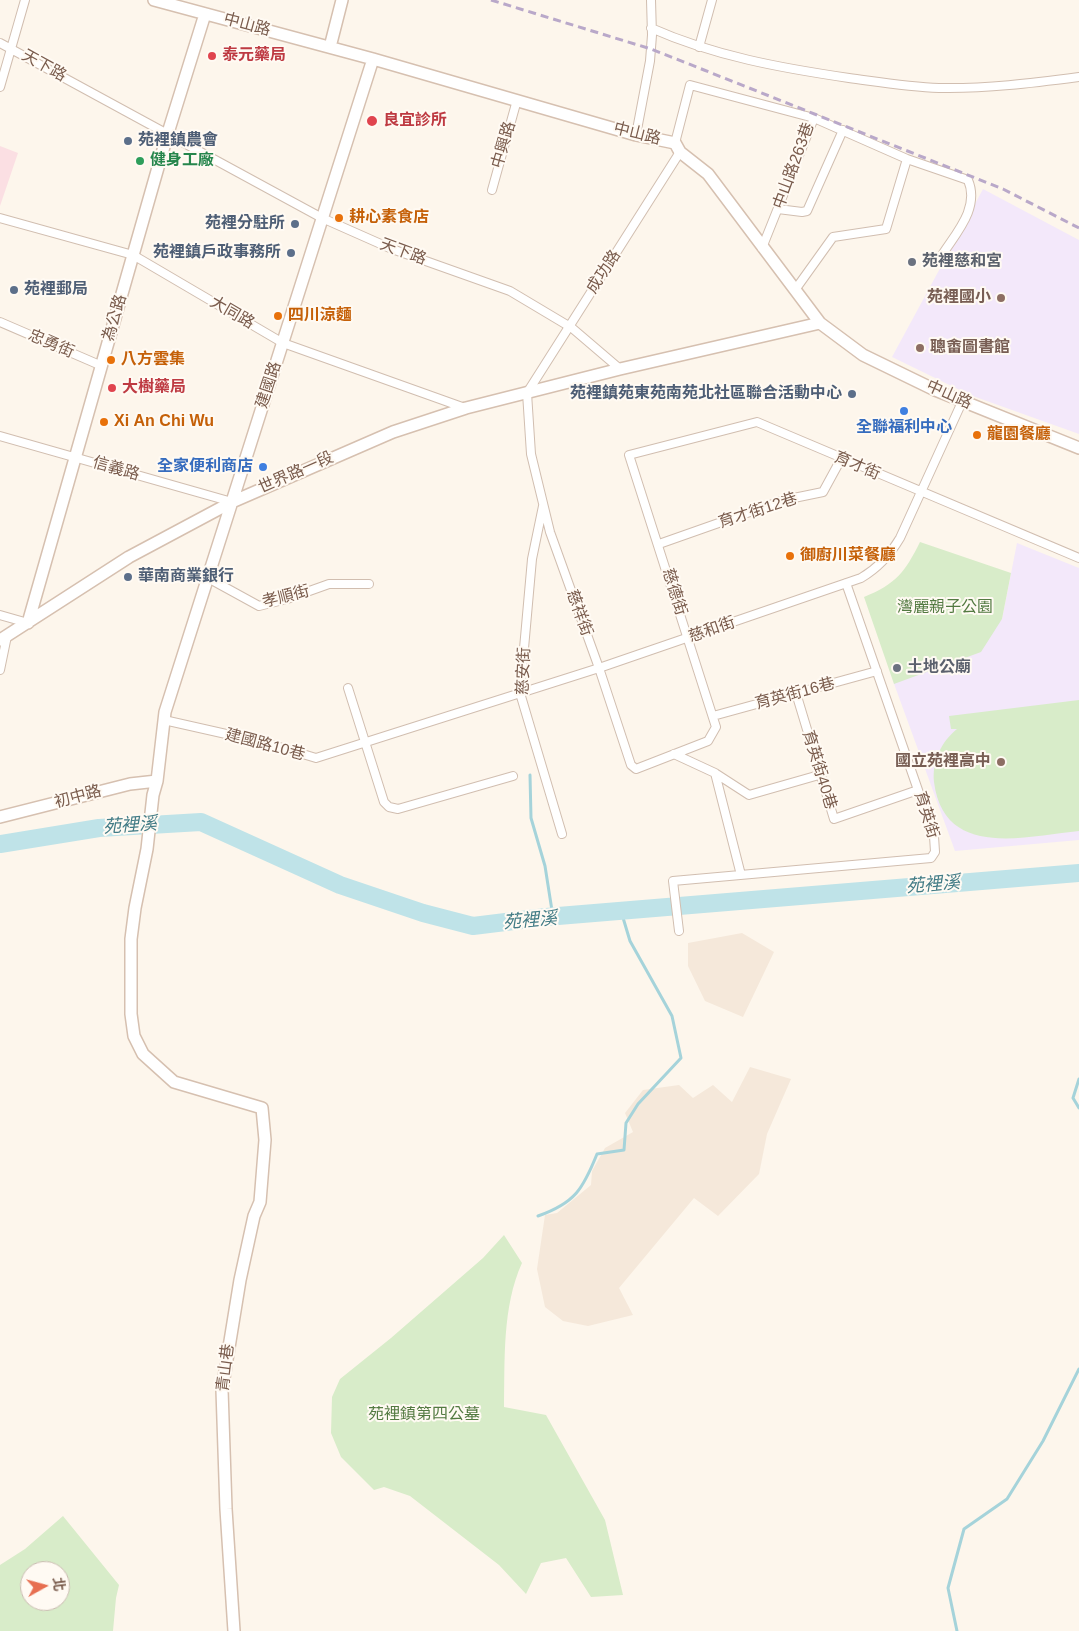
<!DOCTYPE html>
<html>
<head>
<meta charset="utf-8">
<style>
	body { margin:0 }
	#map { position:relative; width:1079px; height:1631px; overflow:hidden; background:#fdf6ec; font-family:Helvetica,"Noto Sans TC",sans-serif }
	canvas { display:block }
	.north { position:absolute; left:20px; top:1561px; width:50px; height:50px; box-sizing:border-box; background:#fffaf3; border:1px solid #cabbb1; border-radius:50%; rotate:83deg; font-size:14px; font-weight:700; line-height:20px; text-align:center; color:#7a5c4d }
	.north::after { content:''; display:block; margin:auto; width:18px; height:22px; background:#e76f51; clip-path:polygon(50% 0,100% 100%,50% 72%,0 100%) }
</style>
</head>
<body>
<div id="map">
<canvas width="1079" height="1631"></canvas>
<div class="north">北</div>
</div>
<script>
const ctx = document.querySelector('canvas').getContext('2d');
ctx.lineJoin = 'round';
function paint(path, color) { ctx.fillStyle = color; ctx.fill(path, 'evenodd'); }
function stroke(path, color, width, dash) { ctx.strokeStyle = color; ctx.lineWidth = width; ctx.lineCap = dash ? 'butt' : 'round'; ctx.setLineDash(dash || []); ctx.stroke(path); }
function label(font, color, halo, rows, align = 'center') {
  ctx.font = font + ' Helvetica,"Noto Sans TC",sans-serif'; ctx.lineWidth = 4; ctx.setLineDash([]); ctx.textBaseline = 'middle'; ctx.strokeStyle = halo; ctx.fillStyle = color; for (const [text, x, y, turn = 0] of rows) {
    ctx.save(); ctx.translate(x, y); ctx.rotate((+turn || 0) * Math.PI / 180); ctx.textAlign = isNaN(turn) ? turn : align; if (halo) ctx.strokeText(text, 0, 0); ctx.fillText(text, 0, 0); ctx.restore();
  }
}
paint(new Path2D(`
	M 742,933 L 774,952 L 743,1017 L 705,1001 L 688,966 L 688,943 Z
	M 750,1067 L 791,1079 L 767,1134 L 759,1174 L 718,1216 L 694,1198 L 619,1288 L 633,1315 L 588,1326 L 563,1321 L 545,1307 L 537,1269 L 545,1215 L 557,1213 L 591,1185 L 592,1171 L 605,1148 L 633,1132 L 625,1113 L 643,1090 L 679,1085 L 693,1098 L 713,1085 L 732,1102 Z`), '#f5e8da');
paint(new Path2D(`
	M 983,189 L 1079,240 L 1079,434 L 970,395 L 892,357 Z
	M 1017,543 L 1079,568 L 1079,840 L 955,851 L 893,681 L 1002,619 Z`), '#f3e8fa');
paint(new Path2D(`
	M 0,146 L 18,153 L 0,206 Z`), '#fbdfe3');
paint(new Path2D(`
	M 920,542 L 1011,573 L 1002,619 L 981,652 L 894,684 L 864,597 C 896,584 905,572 920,542 Z
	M 1079,700 L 1079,831 C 1026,836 944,860 934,782 C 932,761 941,742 957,729 L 951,729 L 949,716 Z
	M 504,1235 L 522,1263 C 502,1307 505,1360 504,1407 L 546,1415 L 605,1520 L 623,1595 L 591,1597 L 566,1558 L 541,1563 L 526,1594 L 499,1565 L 410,1496 L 384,1487 L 374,1490 L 341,1457 L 331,1433 L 332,1397 L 340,1379 L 391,1338 L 483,1258 Z
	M 63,1516 L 119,1585 L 116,1598 L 113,1631 L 0,1631 L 0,1565 L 25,1549 ZM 30,1571 L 60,1571 L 60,1601 L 30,1601 Z`), '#d8ecc9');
stroke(new Path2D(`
	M 530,775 L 531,818 L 545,866 L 553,917
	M 1079,1079 L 1073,1098 L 1079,1108
	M 538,1216 C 575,1203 583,1189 597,1154 L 624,1150 L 626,1123 L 638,1104 L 681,1058 L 672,1016 L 630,941 L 621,911
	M 957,1631 L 948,1588 L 964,1529 L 1007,1499 L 1043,1441 L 1079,1369`), '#a5d3da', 3);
stroke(new Path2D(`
	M 0,844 L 99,828 L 201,822 L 340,885 L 423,913 L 473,926 L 546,917 L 1079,873`), '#bfe3e8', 18);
const street = new Path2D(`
	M 651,28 C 714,56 781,68 849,78 C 879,82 909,87 939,88 C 985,89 1033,83 1079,77
	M 0,43 L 322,218 L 392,249 L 510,291 L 572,328 L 620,369
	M 699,47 L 712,0
	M 0,87 L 25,0
	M 814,118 L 907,159 L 968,180 C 980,208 956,233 942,255
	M 636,135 L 650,61 L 652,35 L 651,0
	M 675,143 L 690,85 L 814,118 L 762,248
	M 680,152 L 527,393 L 531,454 L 550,532 L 599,668 L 631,765 L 636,769 L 708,741 L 716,727 L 629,455 L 757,422 L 1079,558
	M 492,190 L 517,100
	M 778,209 L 802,212 L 807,211 L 843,130
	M 0,218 L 133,255 L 283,343 L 465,408
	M 795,290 L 833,237 L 886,229 L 907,159
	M 0,322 L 102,366
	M 0,436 L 232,502
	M 543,506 L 532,559 L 520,693 L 562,834
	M 659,544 L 784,500 L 823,492 L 841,459
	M 208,578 L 259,606 L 287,599 L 329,584 L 369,584
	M 0,615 L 28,623
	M 0,670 L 7,636
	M 348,688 L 384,802 L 389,807 L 398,809 L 513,776
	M 796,693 L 834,819 L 918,790
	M 713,716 L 877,671
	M 164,720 L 266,743 L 316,758 L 599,668 L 861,578 C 878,568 890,555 900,538 L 962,402
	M 674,754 L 715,773 L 749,795 L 819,775
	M 715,773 L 741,875
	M 679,931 L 673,881 L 931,858 L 935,852 L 934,836 L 846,583`);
const secondary = new Path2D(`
	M 154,0 L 373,59 L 636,135 L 675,143 L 680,152 L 708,174 L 820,323 L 863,355 L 935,390 L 1079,448
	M 330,47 L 342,0
	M 28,623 L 167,136 L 205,14
	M 0,640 L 129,557 L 232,502 L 393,432 L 466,408 L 620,369 L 820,323
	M 0,817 L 130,784 L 157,781
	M 234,1631 L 226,1509 L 222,1390 L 240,1280 L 254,1216 L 260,1202 L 265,1140 L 262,1108 L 174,1082 L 143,1054 L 134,1036 L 131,1014 L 131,939 L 135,908 L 147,849 L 153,795 L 157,781 L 165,712 L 373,59`);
stroke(street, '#d1beb0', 10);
stroke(secondary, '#d6c0b0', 14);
stroke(street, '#fff', 8);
stroke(secondary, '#fff', 11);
stroke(new Path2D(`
	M 491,0 L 651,49 L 704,70 L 1003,189 L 1079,228`), '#b9a8c9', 3, [8, 5]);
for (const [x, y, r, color] of [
	[212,56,5,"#e0444e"],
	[372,121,6,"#e0444e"],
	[128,141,5,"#5c6f8a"],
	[140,161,5,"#2e9e5b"],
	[339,218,5,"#e8710a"],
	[295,224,5,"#5c6f8a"],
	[291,253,5,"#5c6f8a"],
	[912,262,5,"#6b7280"],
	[14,290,5,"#5c6f8a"],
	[1001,298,5,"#8d6e63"],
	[278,316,5,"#e8710a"],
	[920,348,5,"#8d6e63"],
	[111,360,5,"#e8710a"],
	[112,388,5,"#e0444e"],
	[852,394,5,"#5c6f8a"],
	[904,411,5,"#3f7fe0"],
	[104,422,5,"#e8710a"],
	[977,435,5,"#e8710a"],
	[263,467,5,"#3f7fe0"],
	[790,556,5,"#e8710a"],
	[128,577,5,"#5c6f8a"],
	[897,668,5,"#6b7280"],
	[1001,762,5,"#8d6e63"]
]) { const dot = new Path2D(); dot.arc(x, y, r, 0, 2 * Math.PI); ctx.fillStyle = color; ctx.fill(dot); stroke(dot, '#fffaf3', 2); }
label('16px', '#7a5c4d', '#fffaf3', [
	["中山路",247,25,15],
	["天下路",44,66,29],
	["中山路",637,134,14],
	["中興路",504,145,-74],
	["中山路263巷",794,166,-70],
	["天下路",403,252,20],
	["成功路",604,272,-57],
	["大同路",232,313,30],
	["為公路",115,318,-74],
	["忠勇街",51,344,23],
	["建國路",269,385,-72],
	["中山路",949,395,24],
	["育才街",857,466,23],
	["信義路",116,469,16],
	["世界路一段",296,473,-24],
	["育才街12巷",758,511,-18],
	["慈德街",674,592,73],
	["孝順街",286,597,-14],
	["慈祥街",579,613,70],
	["慈和街",712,630,-19],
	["慈安街",524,671,-88],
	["育英街16巷",795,694,-15],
	["建國路10巷",265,745,15],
	["育英街40巷",819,770,73],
	["初中路",78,797,-15],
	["育英街",926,815,73],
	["青山巷",226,1368,-83]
]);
label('bold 16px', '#be3a42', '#fffaf3', [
	["泰元藥局",222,56],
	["良宜診所",383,121],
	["大樹藥局",122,388]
], 'left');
label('bold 16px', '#4e5e75', '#fffaf3', [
	["苑裡鎮農會",138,141],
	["苑裡分駐所",285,224,"right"],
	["苑裡鎮戶政事務所",281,253,"right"],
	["苑裡郵局",24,290],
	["苑裡鎮苑東苑南苑北社區聯合活動中心",842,394,"right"],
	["華南商業銀行",138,577]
], 'left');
label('bold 16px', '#27864d', '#fffaf3', [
	["健身工廠",150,161]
], 'left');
label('bold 16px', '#c56008', '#fffaf3', [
	["耕心素食店",349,218],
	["四川涼麵",288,316],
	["八方雲集",121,360],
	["Xi An Chi Wu",114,422],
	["龍園餐廳",987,435],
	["御廚川菜餐廳",800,556]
], 'left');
label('bold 16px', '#5b616d', '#fffaf3', [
	["苑裡慈和宮",922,262],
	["土地公廟",907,668]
], 'left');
label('bold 16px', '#785e54', '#fffaf3', [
	["苑裡國小",991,298],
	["聰畬圖書館",930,348,"left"],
	["國立苑裡高中",991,762]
], 'right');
label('bold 16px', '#366cbe', '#fffaf3', [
	["全聯福利中心",904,428],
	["全家便利商店",253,467,"right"]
]);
label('16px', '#537a41', '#fffaf3', [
	["灣麗親子公園",945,608],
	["苑裡鎮第四公墓",424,1415]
]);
label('italic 18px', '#437c86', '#fffaf3', [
	["苑裡溪",130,826,-4],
	["苑裡溪",933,885,-5],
	["苑裡溪",530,921,-5]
]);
</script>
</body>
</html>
